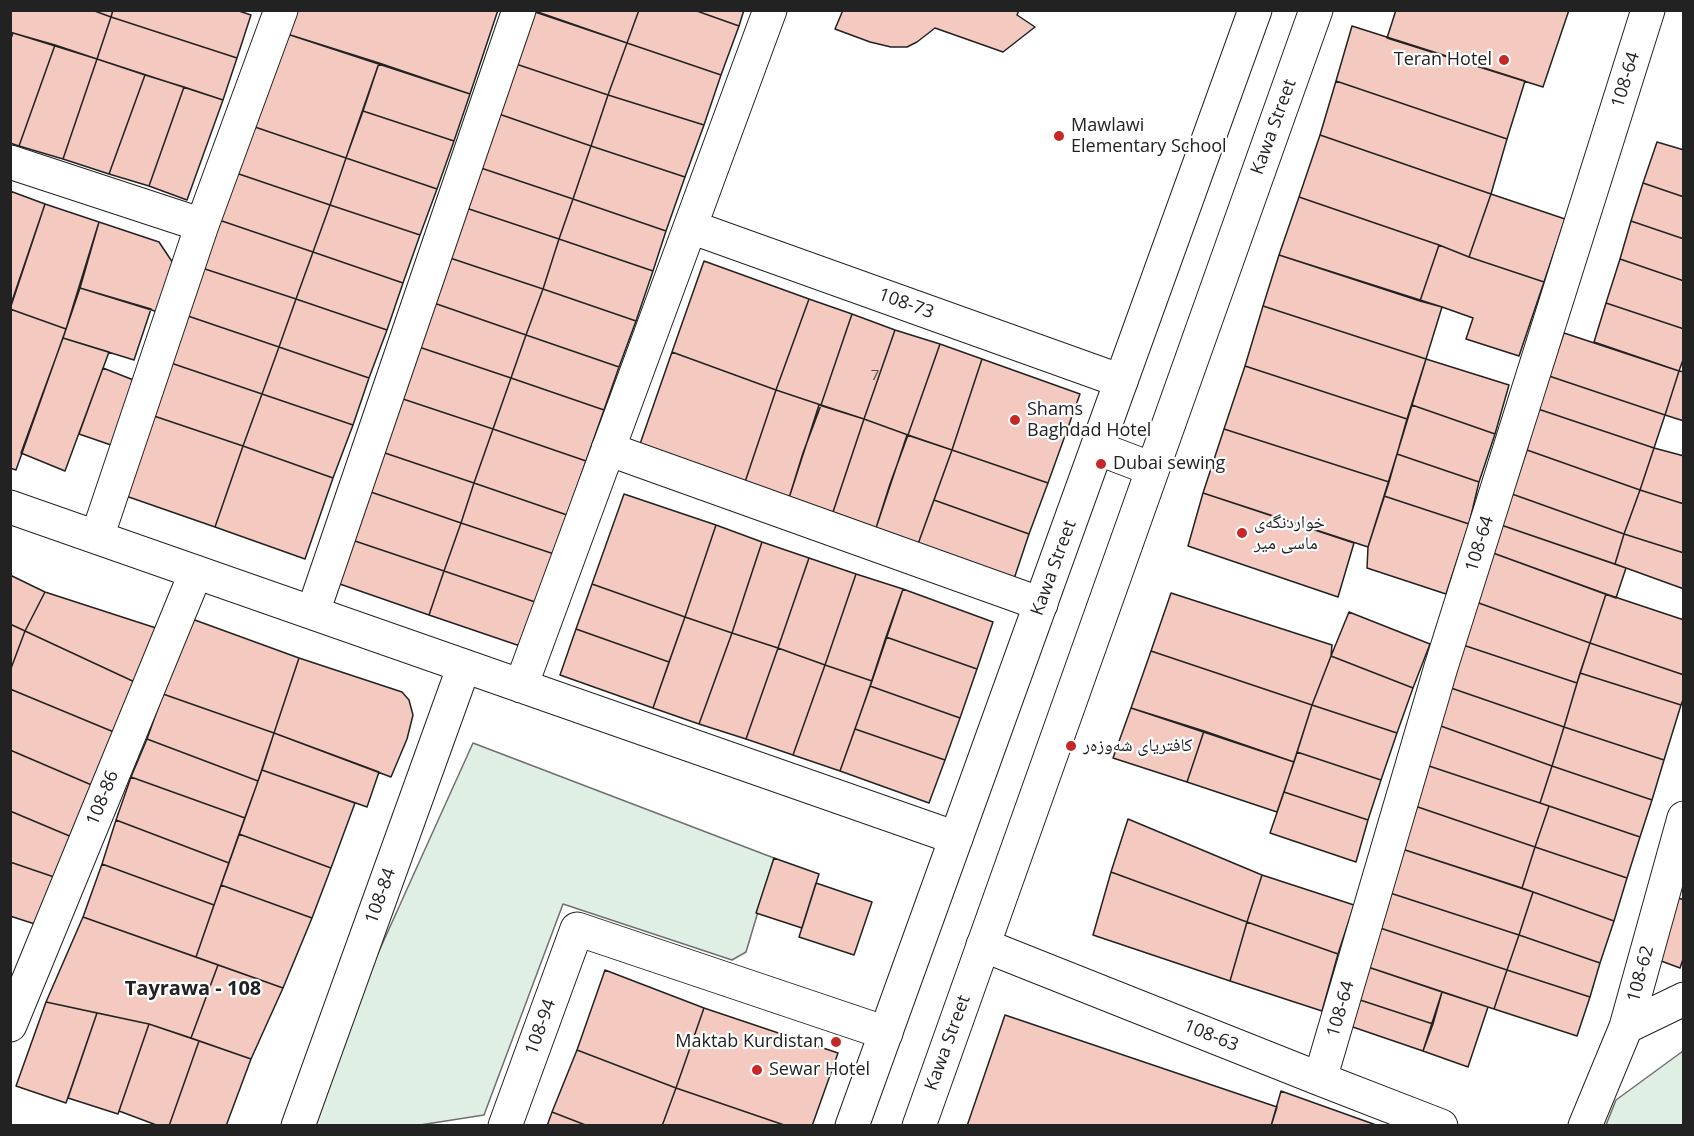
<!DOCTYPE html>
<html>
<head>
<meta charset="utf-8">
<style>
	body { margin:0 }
	#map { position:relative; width:1694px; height:1136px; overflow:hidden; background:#fff; font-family:"Open Sans",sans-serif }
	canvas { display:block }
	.frame { position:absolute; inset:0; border:12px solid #222; pointer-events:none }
</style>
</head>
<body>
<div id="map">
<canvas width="1694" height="1136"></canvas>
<div class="frame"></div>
</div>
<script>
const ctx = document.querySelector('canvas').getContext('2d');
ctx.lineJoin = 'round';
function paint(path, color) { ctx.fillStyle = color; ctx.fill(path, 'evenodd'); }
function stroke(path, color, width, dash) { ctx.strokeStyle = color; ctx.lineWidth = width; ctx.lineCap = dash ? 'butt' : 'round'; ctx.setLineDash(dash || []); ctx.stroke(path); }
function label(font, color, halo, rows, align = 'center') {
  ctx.font = font + ' "Open Sans","Noto Naskh Arabic",sans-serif'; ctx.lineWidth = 4.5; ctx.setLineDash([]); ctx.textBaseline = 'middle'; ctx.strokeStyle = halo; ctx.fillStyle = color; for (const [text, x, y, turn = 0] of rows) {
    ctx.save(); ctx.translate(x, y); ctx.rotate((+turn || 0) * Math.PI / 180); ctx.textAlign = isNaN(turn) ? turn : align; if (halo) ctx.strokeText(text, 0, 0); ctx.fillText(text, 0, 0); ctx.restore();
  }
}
const green = new Path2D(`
	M 473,743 L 774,858 L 746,952 L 732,960 L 563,904 L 484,1115 L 420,1125 L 300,1126 Z
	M 1683,1051 L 1683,1125 L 1606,1125 L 1616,1100 Z`);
paint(green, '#e0efe3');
stroke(green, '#6f6f6f', 1.5);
const building = new Path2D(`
	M 10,10 L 92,10 L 111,17 L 97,59 L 10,32 Z
	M 92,10 L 113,10 L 111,17 Z
	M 113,10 L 236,10 L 251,15 L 237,58 L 111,17 Z
	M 293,10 L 498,10 L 470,94 L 284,33 Z
	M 532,10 L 639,10 L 627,43 Z
	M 639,10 L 694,10 L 739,26 L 721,75 L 627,43 Z
	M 694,10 L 744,10 L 739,26 Z
	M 843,10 L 1019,10 L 1017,15 L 1035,27 L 1003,52 L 935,28 L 917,42 L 907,47 L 891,47 L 870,42 L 835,29 Z
	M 1396,10 L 1569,10 L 1543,87 L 1387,38 Z
	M 532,11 L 627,43 L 608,95 L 513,63 Z
	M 111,17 L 237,58 L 223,100 L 97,59 Z
	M 1352,26 L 1525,81 L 1507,139 L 1336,81 Z
	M 13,33 L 55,45 L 19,146 L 10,143 L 10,41 Z
	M 284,33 L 379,63 L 346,158 L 252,126 Z
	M 627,43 L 721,75 L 704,125 L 608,95 Z
	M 55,45 L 97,59 L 63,159 L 19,146 Z
	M 97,59 L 145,75 L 109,174 L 63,159 Z
	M 379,63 L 470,94 L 454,141 L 363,111 Z
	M 513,63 L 608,95 L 591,146 L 496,113 Z
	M 145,75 L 184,87 L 149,186 L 109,174 Z
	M 1336,81 L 1507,139 L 1491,194 L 1320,135 Z
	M 184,87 L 223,100 L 187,200 L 149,186 Z
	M 608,95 L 704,125 L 685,177 L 591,146 Z
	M 363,111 L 454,141 L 437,189 L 346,158 Z
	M 496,113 L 591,146 L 573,199 L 478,167 Z
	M 252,126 L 346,158 L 330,205 L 236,173 Z
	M 1320,135 L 1491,194 L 1469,257 L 1439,245 L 1299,197 Z
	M 1657,142 L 1684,150 L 1684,197 L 1643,183 Z
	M 591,146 L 685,177 L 666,231 L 573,199 Z
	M 346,158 L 437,189 L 420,235 L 330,205 Z
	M 478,167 L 573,199 L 559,239 L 463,207 Z
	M 236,173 L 330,205 L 313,252 L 219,220 Z
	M 1643,183 L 1684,197 L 1684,239 L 1631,221 Z
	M 10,191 L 45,204 L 10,307 Z
	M 1491,194 L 1565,219 L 1544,282 L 1469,257 Z
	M 1299,197 L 1439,245 L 1420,301 L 1279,255 Z
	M 573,199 L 666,231 L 653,271 L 559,239 Z
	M 45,204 L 99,222 L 66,329 L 10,309 Z
	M 330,205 L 420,235 L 403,283 L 313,252 Z
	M 463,207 L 559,239 L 543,289 L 447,257 Z
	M 219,220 L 313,252 L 296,299 L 202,268 Z
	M 1631,221 L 1684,239 L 1684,281 L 1620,259 Z
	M 99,222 L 159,242 L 173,263 L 158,312 L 80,288 Z
	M 559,239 L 653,271 L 636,321 L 543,289 Z
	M 1439,245 L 1469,257 L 1544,282 L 1519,356 L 1466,339 L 1473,318 L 1442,307 L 1420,301 Z
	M 313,252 L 403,283 L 387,330 L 296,299 Z
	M 1279,255 L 1442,307 L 1426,359 L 1263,306 Z
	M 447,257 L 543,289 L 526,335 L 431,302 Z
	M 1620,259 L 1684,281 L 1684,329 L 1606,303 Z
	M 704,261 L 809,299 L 776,390 L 672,352 Z
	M 202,268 L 296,299 L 279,347 L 185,315 Z
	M 80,288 L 151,309 L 134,360 L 63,338 Z
	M 543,289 L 636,321 L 619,367 L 526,335 Z
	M 296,299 L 387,330 L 369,378 L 279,347 Z
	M 809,299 L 852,314 L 821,405 L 776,390 Z
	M 431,302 L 526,335 L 511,378 L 416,346 Z
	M 1606,303 L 1684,329 L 1684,357 L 1679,371 L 1594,342 Z
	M 1263,306 L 1426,359 L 1407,419 L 1245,366 Z
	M 10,309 L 66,329 L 16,470 L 10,468 Z
	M 852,314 L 895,330 L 864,419 L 821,405 Z
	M 185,315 L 279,347 L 262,394 L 168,362 Z
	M 895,330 L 940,344 L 908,435 L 864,419 Z
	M 1564,333 L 1679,371 L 1665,415 L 1549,376 Z
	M 526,335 L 619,367 L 604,410 L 511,378 Z
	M 63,338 L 109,352 L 65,471 L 21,453 Z
	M 940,344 L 982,359 L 952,450 L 908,435 Z
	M 416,346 L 511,378 L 493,429 L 397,397 Z
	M 279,347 L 369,378 L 353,425 L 262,394 Z
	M 672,352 L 776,390 L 745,482 L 640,444 Z
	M 982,359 L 1080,394 L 1048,483 L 952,450 Z
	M 1426,359 L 1509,385 L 1495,434 L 1412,405 Z
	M 168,362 L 262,394 L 243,446 L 151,415 Z
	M 1245,366 L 1407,419 L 1389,482 L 1224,429 Z
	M 103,368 L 136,381 L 111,445 L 79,434 Z
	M 1679,371 L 1684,372 L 1684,421 L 1665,415 Z
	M 1549,376 L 1665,415 L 1654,448 L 1538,409 Z
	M 511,378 L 604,410 L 586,461 L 493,429 Z
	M 776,390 L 821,405 L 803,453 L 789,498 L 745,482 Z
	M 262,394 L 353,425 L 333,478 L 243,446 Z
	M 397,397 L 493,429 L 474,483 L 379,451 Z
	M 819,405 L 864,419 L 833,512 L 789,498 Z
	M 1412,405 L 1495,434 L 1479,482 L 1397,454 Z
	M 1538,409 L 1654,448 L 1640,490 L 1527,450 Z
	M 151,415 L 243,446 L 215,527 L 123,495 Z
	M 864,419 L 908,435 L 890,484 L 876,528 L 833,512 Z
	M 493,429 L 586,461 L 567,515 L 474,483 Z
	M 1224,429 L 1389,482 L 1368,547 L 1203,493 Z
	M 907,435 L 952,450 L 918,544 L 876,528 Z
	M 243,446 L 333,478 L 305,559 L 215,527 Z
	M 1654,448 L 1684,456 L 1684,504 L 1640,490 Z
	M 952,450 L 1048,483 L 1029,534 L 934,500 Z
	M 1527,450 L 1640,490 L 1624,534 L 1512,494 Z
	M 379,451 L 474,483 L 461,523 L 365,490 Z
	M 1397,454 L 1479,482 L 1469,524 L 1384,496 Z
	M 474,483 L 567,515 L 554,554 L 461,523 Z
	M 365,490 L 461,523 L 444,571 L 349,539 Z
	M 1640,490 L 1684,504 L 1684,553 L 1624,534 Z
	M 1203,493 L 1354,543 L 1338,597 L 1188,546 Z
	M 624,494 L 716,525 L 685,617 L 592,584 Z
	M 1512,494 L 1624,534 L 1615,564 L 1501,525 Z
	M 1384,496 L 1469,524 L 1446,594 L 1367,568 L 1368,547 Z
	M 934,500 L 1029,534 L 1014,579 L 918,544 Z
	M 461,523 L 554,554 L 538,603 L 444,571 Z
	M 716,525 L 762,542 L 732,633 L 685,617 Z
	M 1501,525 L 1626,568 L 1616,598 L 1493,553 Z
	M 1624,534 L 1684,553 L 1684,589 L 1615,564 Z
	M 349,539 L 444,571 L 429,615 L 334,582 Z
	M 762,542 L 809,558 L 778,648 L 732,633 Z
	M 1493,553 L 1606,594 L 1590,643 L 1476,602 Z
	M 809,558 L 856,574 L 825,665 L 778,648 Z
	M 444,571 L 538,603 L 523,647 L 429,615 Z
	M 856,574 L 903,589 L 872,681 L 825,665 Z
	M 10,575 L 45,592 L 25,631 L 10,624 Z
	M 592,584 L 685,617 L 669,662 L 576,629 Z
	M 903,589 L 993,622 L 977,669 L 886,637 Z
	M 45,592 L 156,628 L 139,684 L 25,631 Z
	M 1171,593 L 1332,645 L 1331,656 L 1312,705 L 1151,651 Z
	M 1606,594 L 1684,620 L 1684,675 L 1590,643 Z
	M 1476,602 L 1590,643 L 1577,683 L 1463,645 Z
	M 1349,612 L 1430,644 L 1413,688 L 1331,656 Z
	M 685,617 L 732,633 L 699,724 L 653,708 Z
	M 192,619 L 299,658 L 274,733 L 163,694 Z
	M 10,624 L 25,631 L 10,671 Z
	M 576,629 L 669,662 L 653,708 L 560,675 Z
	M 25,631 L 139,684 L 121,735 L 10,689 L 10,671 Z
	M 732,633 L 778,648 L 746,739 L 699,724 Z
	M 886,637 L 977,669 L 960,718 L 870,686 Z
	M 1590,643 L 1684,675 L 1684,697 L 1681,705 L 1580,673 Z
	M 1463,645 L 1577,683 L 1564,727 L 1451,688 Z
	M 778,648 L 825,665 L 793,755 L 746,739 Z
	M 1151,651 L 1312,705 L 1294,762 L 1131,708 Z
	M 1331,656 L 1413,688 L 1397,733 L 1312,705 Z
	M 299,658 L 402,692 L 409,700 L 413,715 L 407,739 L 391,777 L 274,733 Z
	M 825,665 L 872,681 L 840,771 L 793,755 Z
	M 1580,673 L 1681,705 L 1664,760 L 1564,727 Z
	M 870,686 L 960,718 L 945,760 L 855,729 Z
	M 1451,688 L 1564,727 L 1552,766 L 1438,725 Z
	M 10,689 L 121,735 L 101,789 L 10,750 Z
	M 163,694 L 274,733 L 258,781 L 147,739 Z
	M 1312,705 L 1397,733 L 1381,780 L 1297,752 Z
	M 1131,708 L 1204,731 L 1187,782 L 1113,758 Z
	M 1438,725 L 1552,766 L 1540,803 L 1426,765 Z
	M 1564,727 L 1664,760 L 1652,800 L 1552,766 Z
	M 855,729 L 945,760 L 929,803 L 840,771 Z
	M 1204,731 L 1294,762 L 1277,812 L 1187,782 Z
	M 274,733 L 379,772 L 367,807 L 262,770 Z
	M 147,739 L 258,781 L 245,818 L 131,777 Z
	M 10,750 L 101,789 L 79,840 L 10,811 Z
	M 1297,752 L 1381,780 L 1368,820 L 1284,792 Z
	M 1426,765 L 1549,806 L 1535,847 L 1412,805 Z
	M 1552,766 L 1652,800 L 1640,837 L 1540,803 Z
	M 262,770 L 355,803 L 331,868 L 239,834 Z
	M 131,777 L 245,818 L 229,863 L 116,820 Z
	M 1284,792 L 1368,820 L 1356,862 L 1270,833 Z
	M 1412,805 L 1535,847 L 1522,888 L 1399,848 Z
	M 1549,806 L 1640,837 L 1627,878 L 1535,847 Z
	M 10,811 L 79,840 L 60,879 L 10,862 Z
	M 1128,819 L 1262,875 L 1247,922 L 1111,872 Z
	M 116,820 L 229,863 L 214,905 L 102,864 Z
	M 239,834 L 331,868 L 312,918 L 221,885 Z
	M 1535,847 L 1627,878 L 1614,921 L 1522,888 Z
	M 1399,848 L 1533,892 L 1519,935 L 1384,891 Z
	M 774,858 L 819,874 L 802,928 L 756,913 Z
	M 10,862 L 60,879 L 44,927 L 10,916 Z
	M 102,864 L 214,905 L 196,957 L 83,917 Z
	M 1111,872 L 1247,922 L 1230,981 L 1093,935 Z
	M 1262,875 L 1354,905 L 1338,954 L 1247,922 Z
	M 816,883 L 872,902 L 854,955 L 799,937 Z
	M 221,885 L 312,918 L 283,988 L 196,957 Z
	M 1384,891 L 1519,935 L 1507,970 L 1374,926 Z
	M 1533,892 L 1614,921 L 1600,963 L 1519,935 Z
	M 1667,894 L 1684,900 L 1684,956 L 1680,968 L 1653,958 Z
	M 83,917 L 218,965 L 191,1038 L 149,1024 L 46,1002 Z
	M 1247,922 L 1338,954 L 1322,1011 L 1230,981 Z
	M 1374,926 L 1507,970 L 1494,1009 L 1362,965 Z
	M 1519,935 L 1600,963 L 1590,997 L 1507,970 Z
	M 218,965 L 283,988 L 251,1059 L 191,1038 Z
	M 1362,965 L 1442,992 L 1433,1024 L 1351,997 Z
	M 605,970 L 704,1008 L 676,1088 L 577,1050 Z
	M 1507,970 L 1590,997 L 1577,1036 L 1494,1009 Z
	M 1442,992 L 1488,1007 L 1468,1067 L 1423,1051 Z
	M 1351,997 L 1433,1024 L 1423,1051 L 1344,1024 Z
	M 46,1002 L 97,1013 L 66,1103 L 16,1086 Z
	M 704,1008 L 838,1053 L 812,1126 L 787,1126 L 676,1088 Z
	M 97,1013 L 149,1024 L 118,1114 L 68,1098 Z
	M 1005,1015 L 1277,1107 L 1271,1126 L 967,1126 Z
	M 149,1024 L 199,1041 L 169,1126 L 159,1126 L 119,1111 Z
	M 199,1041 L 251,1059 L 226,1126 L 169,1126 Z
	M 577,1050 L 676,1088 L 662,1126 L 588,1126 L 552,1112 Z
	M 676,1088 L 787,1126 L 662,1126 Z
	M 1281,1091 L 1379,1126 L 1271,1126 Z
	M 552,1112 L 588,1126 L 547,1126 Z`);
paint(building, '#f3c9c0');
stroke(building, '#222', 1.5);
const minor = new Path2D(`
	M 10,162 L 202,225
	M 691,227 L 1121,381
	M 608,449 L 1041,604
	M 10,507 L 956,838
	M 97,537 L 202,225 L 281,10
	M 313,612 L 519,10
	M 521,686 L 770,10
	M 983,945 L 1320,1079 L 1441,1126
	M 10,1025 L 196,572
	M 1626,1027 L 1684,999
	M 1320,1079 L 1441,667 L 1648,10
	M 298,1126 L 464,666
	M 505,1126 L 577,929 L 886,1033
	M 1585,1126 L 1626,1027 L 1684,818`);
const major = new Path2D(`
	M 1097,448 L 1152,469
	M 852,1126 L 1255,10
	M 919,1126 L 1316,10`);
stroke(minor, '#222', 35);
stroke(major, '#222', 35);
stroke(minor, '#fff', 33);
stroke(major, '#fff', 33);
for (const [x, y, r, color] of [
	[1504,60,6,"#c62828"],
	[1059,136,6,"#c62828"],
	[1015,420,6,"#c62828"],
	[1101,464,6,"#c62828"],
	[1242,533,6,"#c62828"],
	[1071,746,6,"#c62828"],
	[836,1042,6,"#c62828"],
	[757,1070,6,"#c62828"]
]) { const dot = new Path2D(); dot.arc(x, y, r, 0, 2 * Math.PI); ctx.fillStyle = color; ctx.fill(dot); stroke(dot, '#fff', 2); }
label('15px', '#564c4a', null, [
	["7",875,376]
]);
label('18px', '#222', '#fff', [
	["Teran Hotel",1492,60,"right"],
	["Mawlawi",1071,126],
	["Elementary School",1071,147],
	["Shams",1027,410],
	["Baghdad Hotel",1027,431],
	["Dubai sewing",1113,464],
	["خواردنگەی",1254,523],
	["ماسی میر",1254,544],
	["کافتریای شەوزەر",1083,746],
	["Maktab Kurdistan",824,1042,"right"],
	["Sewar Hotel",769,1070]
], 'left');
label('18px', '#222', '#fff', [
	["108-64",1626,80,-73],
	["Kawa Street",1274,127,-70],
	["108-73",906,304,20],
	["108-64",1480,544,-73],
	["Kawa Street",1054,568,-70],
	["108-86",103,798,-68],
	["108-84",381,896,-70],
	["108-62",1641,974,-75],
	["108-64",1341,1009,-74],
	["108-94",541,1027,-70],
	["108-63",1211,1036,22],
	["Kawa Street",948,1043,-70]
]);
label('bold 20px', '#222', '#fff', [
	["Tayrawa - 108",193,989]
]);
</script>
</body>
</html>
